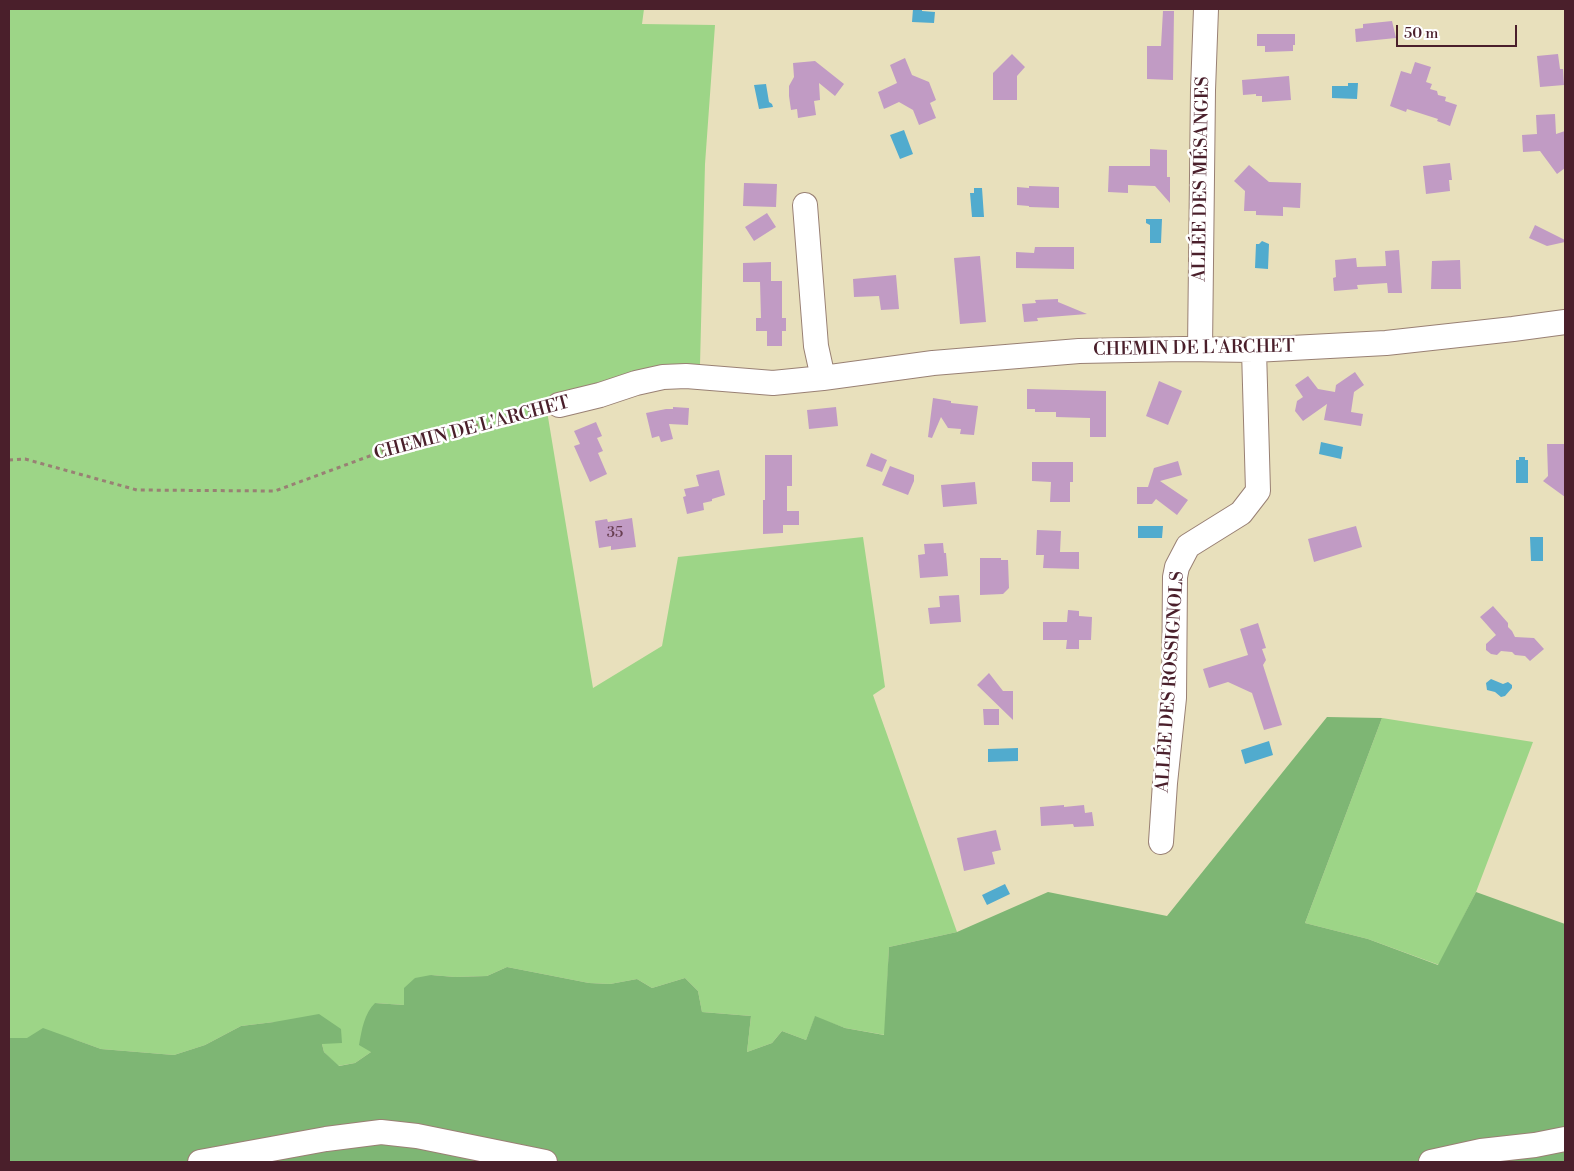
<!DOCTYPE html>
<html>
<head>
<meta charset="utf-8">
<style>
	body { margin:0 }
	#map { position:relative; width:1574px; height:1171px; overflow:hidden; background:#e8e0bc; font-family:"Libre Bodoni",serif }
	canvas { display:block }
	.frame { position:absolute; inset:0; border:10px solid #4a1f2b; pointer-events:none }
	.scale { position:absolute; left:1396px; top:25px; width:121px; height:22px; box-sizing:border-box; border:2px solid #4a1f2b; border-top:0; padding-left:6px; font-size:15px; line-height:18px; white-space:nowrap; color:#4a1f2b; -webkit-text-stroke:4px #fff; paint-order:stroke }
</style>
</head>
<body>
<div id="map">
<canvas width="1574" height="1171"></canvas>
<div class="frame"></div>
<div class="scale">50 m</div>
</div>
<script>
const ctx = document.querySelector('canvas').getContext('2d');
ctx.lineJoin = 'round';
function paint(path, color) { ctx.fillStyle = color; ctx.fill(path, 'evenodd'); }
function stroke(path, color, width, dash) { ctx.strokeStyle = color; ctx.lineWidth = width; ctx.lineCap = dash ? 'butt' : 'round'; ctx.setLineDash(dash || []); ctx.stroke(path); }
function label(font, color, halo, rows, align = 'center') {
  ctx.font = font + ' "Libre Bodoni",serif'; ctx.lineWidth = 5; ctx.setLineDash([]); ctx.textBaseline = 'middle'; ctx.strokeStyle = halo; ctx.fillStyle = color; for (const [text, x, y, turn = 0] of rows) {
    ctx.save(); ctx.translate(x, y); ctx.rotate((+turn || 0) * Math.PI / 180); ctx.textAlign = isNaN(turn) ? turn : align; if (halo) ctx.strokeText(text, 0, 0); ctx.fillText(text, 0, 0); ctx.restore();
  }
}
paint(new Path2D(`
	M 9,9 L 644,9 L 642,24 L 715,25 L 705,164 L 700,365 L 657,367 L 545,399 L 593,688 L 662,646 L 678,557 L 863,537 L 885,687 L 873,695 L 957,932 L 889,947 L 885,1035 L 845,1028 L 815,1017 L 806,1040 L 782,1031 L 772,1043 L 747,1052 L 751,1016 L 702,1012 L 698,991 L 685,978 L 652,988 L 637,979 L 610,984 L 589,983 L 507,967 L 487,976 L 455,977 L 431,975 L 404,1005 L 375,1003 L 371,1052 L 355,1063 L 338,1066 L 324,1052 L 322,1044 L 274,1022 L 241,1026 L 205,1045 L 174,1055 L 101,1049 L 73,1039 L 9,1038 Z
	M 1382,718 L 1533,742 L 1476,892 L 1439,965 L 1368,939 L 1305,923 Z`), '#9dd587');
paint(new Path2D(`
	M 1327,717 L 1382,718 L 1305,923 L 1368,939 L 1438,965 L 1476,892 L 1565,924 L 1565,1162 L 9,1162 L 9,1038 L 27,1038 L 43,1028 L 101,1049 L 174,1055 L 205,1045 L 241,1026 L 274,1022 L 319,1014 L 341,1029 L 342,1043 L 322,1044 L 324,1052 L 339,1066 L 355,1063 L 371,1052 L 359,1045 C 362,1029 364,1014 375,1003 L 404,1005 L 404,988 L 415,978 L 431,975 L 455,977 L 487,976 L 507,967 L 589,983 L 610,984 L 637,979 L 652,988 L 685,978 L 698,991 L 702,1012 L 751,1016 L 747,1052 L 772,1043 L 782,1031 L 806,1040 L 815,1016 L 845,1028 L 884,1035 L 889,947 L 957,932 L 1048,892 L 1167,916 Z`), '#7eb674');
paint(new Path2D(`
	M 913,9 L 922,9 L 922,11 L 935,12 L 934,23 L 912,22 Z
	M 1348,83 L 1358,83 L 1357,99 L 1332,98 L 1332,86 L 1348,86 Z
	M 766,84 L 769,102 L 772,104 L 773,107 L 759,109 L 754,85 Z
	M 904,130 L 913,154 L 900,159 L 890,135 Z
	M 974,188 L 982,188 L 984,217 L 972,217 L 970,193 L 974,193 Z
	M 1146,219 L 1162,219 L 1161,243 L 1150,243 L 1150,225 L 1146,223 Z
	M 1262,241 L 1269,244 L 1268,269 L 1255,268 L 1256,244 L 1259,244 Z
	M 1321,442 L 1343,447 L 1341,459 L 1319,454 Z
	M 1519,457 L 1525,457 L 1525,460 L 1528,460 L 1528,483 L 1516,483 L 1516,460 L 1519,460 Z
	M 1138,526 L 1163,526 L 1162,538 L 1138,538 Z
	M 1530,537 L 1543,537 L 1543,561 L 1531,561 Z
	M 1491,679 L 1503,684 L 1508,682 L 1512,685 L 1512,688 L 1505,696 L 1501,697 L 1495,692 L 1487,690 L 1486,683 Z
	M 1269,741 L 1273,755 L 1245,764 L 1241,750 Z
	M 1018,748 L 1018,761 L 988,762 L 988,749 Z
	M 1005,884 L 1010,894 L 987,905 L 982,895 Z`), '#51abce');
paint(new Path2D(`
	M 1163,11 L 1174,11 L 1173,80 L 1147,79 L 1147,46 L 1161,46 Z
	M 1392,21 L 1396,38 L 1356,42 L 1355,29 L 1363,28 L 1363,24 Z
	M 1257,34 L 1295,34 L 1295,45 L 1293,45 L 1293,51 L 1265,52 L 1265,46 L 1257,46 Z
	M 1012,54 L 1025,67 L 1017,76 L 1017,100 L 993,100 L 993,73 Z
	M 1558,54 L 1560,69 L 1563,69 L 1564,85 L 1540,87 L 1537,56 Z
	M 905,58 L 912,75 L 929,82 L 936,100 L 930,103 L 936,118 L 919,125 L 913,110 L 899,102 L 884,109 L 878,92 L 897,83 L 890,65 Z
	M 815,61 L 844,84 L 835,96 L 819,83 L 820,100 L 814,101 L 816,115 L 798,118 L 797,109 L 791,110 L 789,96 L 789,86 L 794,77 L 793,63 Z
	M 1415,62 L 1431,67 L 1426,82 L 1432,84 L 1430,89 L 1437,91 L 1438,95 L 1446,97 L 1445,101 L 1457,105 L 1450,126 L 1437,121 L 1438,119 L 1407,109 L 1406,112 L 1390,106 L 1401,71 L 1411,74 Z
	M 1289,76 L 1291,100 L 1262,102 L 1262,96 L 1256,96 L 1256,94 L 1243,95 L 1242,80 Z
	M 1555,114 L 1556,134 L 1565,131 L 1565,168 L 1557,174 L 1540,151 L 1523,152 L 1522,135 L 1537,134 L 1536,115 Z
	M 1150,149 L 1167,150 L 1167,177 L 1170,177 L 1170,203 L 1155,186 L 1128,185 L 1128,193 L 1108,192 L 1109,166 L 1150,166 Z
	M 1450,163 L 1452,180 L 1449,180 L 1450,191 L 1426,194 L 1423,166 Z
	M 1249,165 L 1269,182 L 1301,183 L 1300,208 L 1283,207 L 1283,216 L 1256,215 L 1256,211 L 1244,211 L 1245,191 L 1234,181 Z
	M 744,183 L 777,184 L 776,207 L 743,206 Z
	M 1029,186 L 1059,187 L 1059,208 L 1029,207 L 1029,206 L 1017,205 L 1017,187 L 1029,188 Z
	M 767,213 L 776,227 L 754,241 L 745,227 Z
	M 1535,225 L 1565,240 L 1565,242 L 1547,246 L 1529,238 Z
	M 1035,247 L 1074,247 L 1074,269 L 1016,268 L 1016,252 L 1034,253 Z
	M 1399,250 L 1402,293 L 1388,293 L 1387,283 L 1357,285 L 1358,289 L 1334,291 L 1333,278 L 1336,277 L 1335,260 L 1356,258 L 1357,267 L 1386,266 L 1385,251 Z
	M 980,256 L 986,322 L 960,324 L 954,258 Z
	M 1460,260 L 1461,289 L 1431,289 L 1432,261 Z
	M 771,262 L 771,281 L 782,281 L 782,318 L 786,318 L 786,331 L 782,331 L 782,346 L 767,346 L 767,331 L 756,331 L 756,318 L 761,318 L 760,282 L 743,282 L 743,263 Z
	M 896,275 L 899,309 L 881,310 L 879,296 L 854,297 L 853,279 Z
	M 1058,299 L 1058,302 L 1087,314 L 1037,318 L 1038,321 L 1024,322 L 1022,304 L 1036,303 L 1035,300 Z
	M 1355,372 L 1364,385 L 1354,392 L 1351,412 L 1363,414 L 1361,426 L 1324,420 L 1327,404 L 1303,421 L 1295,411 L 1297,401 L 1303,397 L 1295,385 L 1308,376 L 1318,389 L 1335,392 L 1336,385 Z
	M 1159,381 L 1182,391 L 1168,425 L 1146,416 Z
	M 1027,389 L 1106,391 L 1106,437 L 1090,437 L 1090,418 L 1056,417 L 1056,412 L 1035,412 L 1035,409 L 1027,409 Z
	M 933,398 L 951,401 L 951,403 L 978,406 L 974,435 L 960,434 L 961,429 L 948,428 L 941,417 L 932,438 L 928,437 Z
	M 673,407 L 689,408 L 688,425 L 669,424 L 673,439 L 661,442 L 659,436 L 652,438 L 646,413 L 666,409 L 673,409 Z
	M 836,407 L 838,426 L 809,429 L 807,410 Z
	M 596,422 L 602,436 L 597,438 L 603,451 L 598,453 L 607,474 L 590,482 L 574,446 L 580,444 L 574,431 Z
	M 1547,444 L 1565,444 L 1565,497 L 1543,481 L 1548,476 Z
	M 871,453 L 887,460 L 882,472 L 866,466 Z
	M 765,455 L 792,455 L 792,486 L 787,486 L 787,511 L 799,511 L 799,525 L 783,525 L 783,533 L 763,534 L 763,500 L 765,500 Z
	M 1178,461 L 1182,475 L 1160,481 L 1188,500 L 1177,515 L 1156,499 L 1152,504 L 1137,504 L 1137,487 L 1148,487 L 1154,468 Z
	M 1032,462 L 1073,462 L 1073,482 L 1070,482 L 1070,502 L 1050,502 L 1051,482 L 1032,481 Z
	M 890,466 L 914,475 L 914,481 L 908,495 L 882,485 Z
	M 719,470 L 725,495 L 712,499 L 712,501 L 703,503 L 704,510 L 687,514 L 683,497 L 686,496 L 684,489 L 699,486 L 696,475 Z
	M 975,482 L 977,504 L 943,507 L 941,485 Z
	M 632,518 L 636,547 L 611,550 L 611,546 L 599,548 L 595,521 L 607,519 L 608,522 Z
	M 1356,526 L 1362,547 L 1314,562 L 1308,539 Z
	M 1037,530 L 1061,531 L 1060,552 L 1079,552 L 1079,569 L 1043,568 L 1044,555 L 1036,555 Z
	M 943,543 L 944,553 L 946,553 L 948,576 L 920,578 L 918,555 L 925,554 L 924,544 Z
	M 980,558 L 1001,558 L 1001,560 L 1008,560 L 1009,588 L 1003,594 L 980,595 Z
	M 959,595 L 961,622 L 930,624 L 928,608 L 940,607 L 939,596 Z
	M 1493,606 L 1508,623 L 1508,627 L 1512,631 L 1515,637 L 1534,638 L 1544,649 L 1530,661 L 1525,656 L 1515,655 L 1512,652 L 1501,651 L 1497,655 L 1491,654 L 1486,650 L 1486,644 L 1496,635 L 1480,617 Z
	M 1068,610 L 1079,611 L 1079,616 L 1092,617 L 1091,640 L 1079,640 L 1079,649 L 1066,649 L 1067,640 L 1043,640 L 1043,622 L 1067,622 Z
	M 1258,623 L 1266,648 L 1262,649 L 1266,660 L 1263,665 L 1282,725 L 1264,730 L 1252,693 L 1228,682 L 1209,688 L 1203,669 L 1248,655 L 1240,629 Z
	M 989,673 L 1003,691 L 1013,691 L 1013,720 L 977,685 Z
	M 983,709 L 999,709 L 999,725 L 984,725 Z
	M 1064,805 L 1064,807 L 1084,805 L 1085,813 L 1092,812 L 1094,826 L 1074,827 L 1073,824 L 1041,826 L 1040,807 Z
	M 996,830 L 1001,850 L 992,852 L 995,864 L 964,871 L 957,838 Z`), '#c19bc4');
const minor = new Path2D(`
	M 805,205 L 816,346 L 823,378
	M 1200,349 L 1203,90 L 1206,9
	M 559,405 L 600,395 L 636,383 L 663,377 L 686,376 L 773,383 L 823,378 L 933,363 L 1079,351 L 1184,349 L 1254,350 L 1386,343 L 1513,329 L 1565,322
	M 1161,842 L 1165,783 L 1174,698 L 1175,577 L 1177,567 L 1188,546 L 1241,513 L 1258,491 L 1254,350
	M 200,1162 L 326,1139 L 381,1132 L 417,1136 L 545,1162
	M 1431,1162 L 1481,1151 L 1535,1145 L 1565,1139`);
stroke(minor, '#998074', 26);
stroke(new Path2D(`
	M 9,460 L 25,459 L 137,490 L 275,491 L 405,443 L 541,409`), '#998074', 3, [4, 4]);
stroke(minor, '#fff', 24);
label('15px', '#683e51', null, [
	["35",615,533]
]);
label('18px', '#4a1f2b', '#fff', [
	["ALLÉE DES MÉSANGES",1202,179,-89],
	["CHEMIN DE L'ARCHET",1194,349,-1],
	["CHEMIN DE L'ARCHET",472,429,-15],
	["ALLÉE DES ROSSIGNOLS",1171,682,-86]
]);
</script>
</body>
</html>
